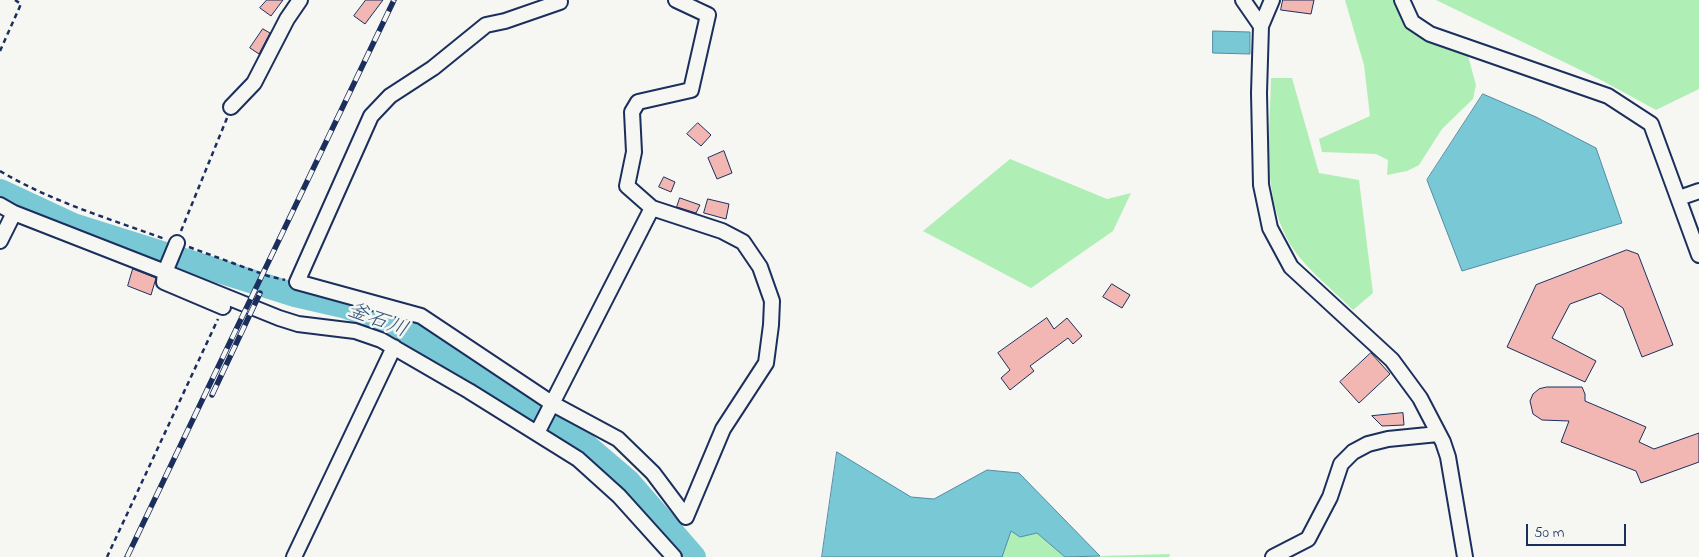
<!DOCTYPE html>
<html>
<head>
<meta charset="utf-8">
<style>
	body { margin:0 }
	#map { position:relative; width:1699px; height:557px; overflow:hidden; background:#f6f6f2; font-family:"Indie Flower",sans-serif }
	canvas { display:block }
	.scale { position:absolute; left:1526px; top:524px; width:100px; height:22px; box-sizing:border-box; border:2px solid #1b2f5e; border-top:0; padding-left:6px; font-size:15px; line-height:18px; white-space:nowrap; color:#1b2f5e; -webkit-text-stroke:4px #f6f6f2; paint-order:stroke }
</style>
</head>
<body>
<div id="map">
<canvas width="1699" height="557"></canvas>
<div class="scale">50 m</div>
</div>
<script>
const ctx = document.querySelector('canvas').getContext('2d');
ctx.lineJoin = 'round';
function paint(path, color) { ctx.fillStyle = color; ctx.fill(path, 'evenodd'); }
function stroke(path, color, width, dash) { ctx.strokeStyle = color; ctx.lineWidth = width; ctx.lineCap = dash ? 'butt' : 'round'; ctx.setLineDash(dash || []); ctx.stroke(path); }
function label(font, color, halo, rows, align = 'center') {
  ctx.font = font + ' "Indie Flower","Klee One",sans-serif'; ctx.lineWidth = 5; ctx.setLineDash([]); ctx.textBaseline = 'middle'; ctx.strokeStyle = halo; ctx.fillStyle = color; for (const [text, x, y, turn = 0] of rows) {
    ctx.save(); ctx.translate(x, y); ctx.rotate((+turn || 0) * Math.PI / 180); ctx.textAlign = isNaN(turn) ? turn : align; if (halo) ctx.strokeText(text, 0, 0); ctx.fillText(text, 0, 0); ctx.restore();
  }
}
paint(new Path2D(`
	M 1345,0 L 1397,0 L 1419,33 L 1468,56 L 1476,85 L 1473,99 L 1442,129 L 1419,165 L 1407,171 L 1387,175 L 1388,160 L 1376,154 L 1322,152 L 1319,139 L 1370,116 L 1364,65 Z
	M 1436,0 L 1699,0 L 1699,89 L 1656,110 L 1603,81 Z
	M 1271,78 L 1292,78 L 1319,173 L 1359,180 L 1373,293 L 1353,310 C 1336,293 1306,268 1294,250 C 1260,200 1270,135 1271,78 Z
	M 1010,159 L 1107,199 L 1131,193 L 1113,231 L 1031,288 L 923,231 Z
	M 1011,531 L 1020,537 L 1037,533 L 1065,557 L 997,557 Z
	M 1170,554 L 1169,557 L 1099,557 L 1100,556 Z`), '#afefb6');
const water = new Path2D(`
	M 1213,31 L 1250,32 L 1250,54 L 1213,53 Z
	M 1483,94 L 1536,117 L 1596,148 L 1622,223 L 1462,271 L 1427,180 Z
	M 837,452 L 911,497 L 934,499 L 987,470 L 1019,473 L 1100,556 L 1065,557 L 1037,533 L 1020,537 L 1011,531 L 1002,557 L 822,557 Z`);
paint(water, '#78c8d5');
stroke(water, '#538ba5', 1);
stroke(new Path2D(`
	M 0,191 L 73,225 L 295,295 L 343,306 L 395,324 L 473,370 L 582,442 L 629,482 L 694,557`), '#78c8d5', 24);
const building = new Path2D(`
	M 267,0 L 283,0 L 271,16 L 260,8 Z
	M 366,0 L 383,0 L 365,24 L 354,16 Z
	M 1283,0 L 1314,0 L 1311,14 L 1281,10 Z
	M 263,29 L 270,33 L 259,54 L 250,48 Z
	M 698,123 L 711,135 L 701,146 L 687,134 Z
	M 724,151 L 732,173 L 717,179 L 708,158 Z
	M 664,177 L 675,182 L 671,192 L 659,187 Z
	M 680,198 L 700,205 L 696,213 L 677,207 Z
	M 708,199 L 729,204 L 726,219 L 704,213 Z
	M 1627,250 L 1638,254 L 1673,345 L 1642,357 L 1623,308 L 1600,293 L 1570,304 L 1552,338 L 1596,361 L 1585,382 L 1507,347 L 1536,285 Z
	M 133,269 L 156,278 L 151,295 L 128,286 Z
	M 1112,284 L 1130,295 L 1122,308 L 1103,297 Z
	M 1047,318 L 1054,329 L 1067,318 L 1082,336 L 1073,344 L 1068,338 L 1030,366 L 1034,371 L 1010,390 L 1001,378 L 1010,370 L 998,353 Z
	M 1371,353 L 1390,374 L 1359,403 L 1340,382 Z
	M 1547,387 L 1582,387 L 1585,394 L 1585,401 L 1646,427 L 1639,442 L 1654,449 L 1699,433 L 1699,462 L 1641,483 L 1636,471 L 1561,442 L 1569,421 L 1542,420 L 1533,414 L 1530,401 L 1533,394 L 1539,389 Z
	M 1403,413 L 1404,425 L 1382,426 L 1372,416 Z`);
paint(building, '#f2b7b3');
stroke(building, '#1b2f5e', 1);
const minor = new Path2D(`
	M 558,0 L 560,2 L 505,21 L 486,25 L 433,68 L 390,96 L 371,116 L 297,282 L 421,316 L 553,404 L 618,439 L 653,473 L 686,517 L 723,429 L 766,363 L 771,325 L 772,301 L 760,267 L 743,242 L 722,231 L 652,208 L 627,186 L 634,152 L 632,112 L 638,102 L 691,90 L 708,15 L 676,0
	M 1243,0 L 1261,26
	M 1272,0 L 1261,26 L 1259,93 L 1261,185 L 1270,228 L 1291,267 L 1392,360 L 1420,398 L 1443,442 L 1448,457 L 1465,557
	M 1402,0 L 1412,22 L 1430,34 L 1608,96 L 1651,124 L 1699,255
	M 231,107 L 254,83 L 287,19 L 300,0
	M 1679,198 L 1699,191
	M 0,205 L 14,213 L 165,272 L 164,282 L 223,307
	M 0,241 L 14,213
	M 177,243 L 165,272 L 279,318 L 298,324 L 355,331 L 381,340 L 469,391 L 578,459 L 619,496 L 674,557
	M 537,433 L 652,208
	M 294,557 L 394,347
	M 1273,557 L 1308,539 L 1330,497 L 1341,464 L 1353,452 L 1368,444 L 1388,439 L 1438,434`);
stroke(minor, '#1b2f5e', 18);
stroke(new Path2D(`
	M 0,51 L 21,4 L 15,0
	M 0,171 C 50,201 110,219 165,239
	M 181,231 L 227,118
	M 189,247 L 268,276 L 285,280
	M 107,557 L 218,319`), '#1b2f5e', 2.5, [5, 4]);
stroke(minor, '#f6f6f2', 14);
const rail = new Path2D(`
	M 212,395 L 260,293
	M 127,557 L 394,0`);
stroke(rail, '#1b2f5e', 5.5);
stroke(rail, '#f6f6f2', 4, [11]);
label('italic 21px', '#32557c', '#f6f6f2', [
	["釜石川",377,322,21]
]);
</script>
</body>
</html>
